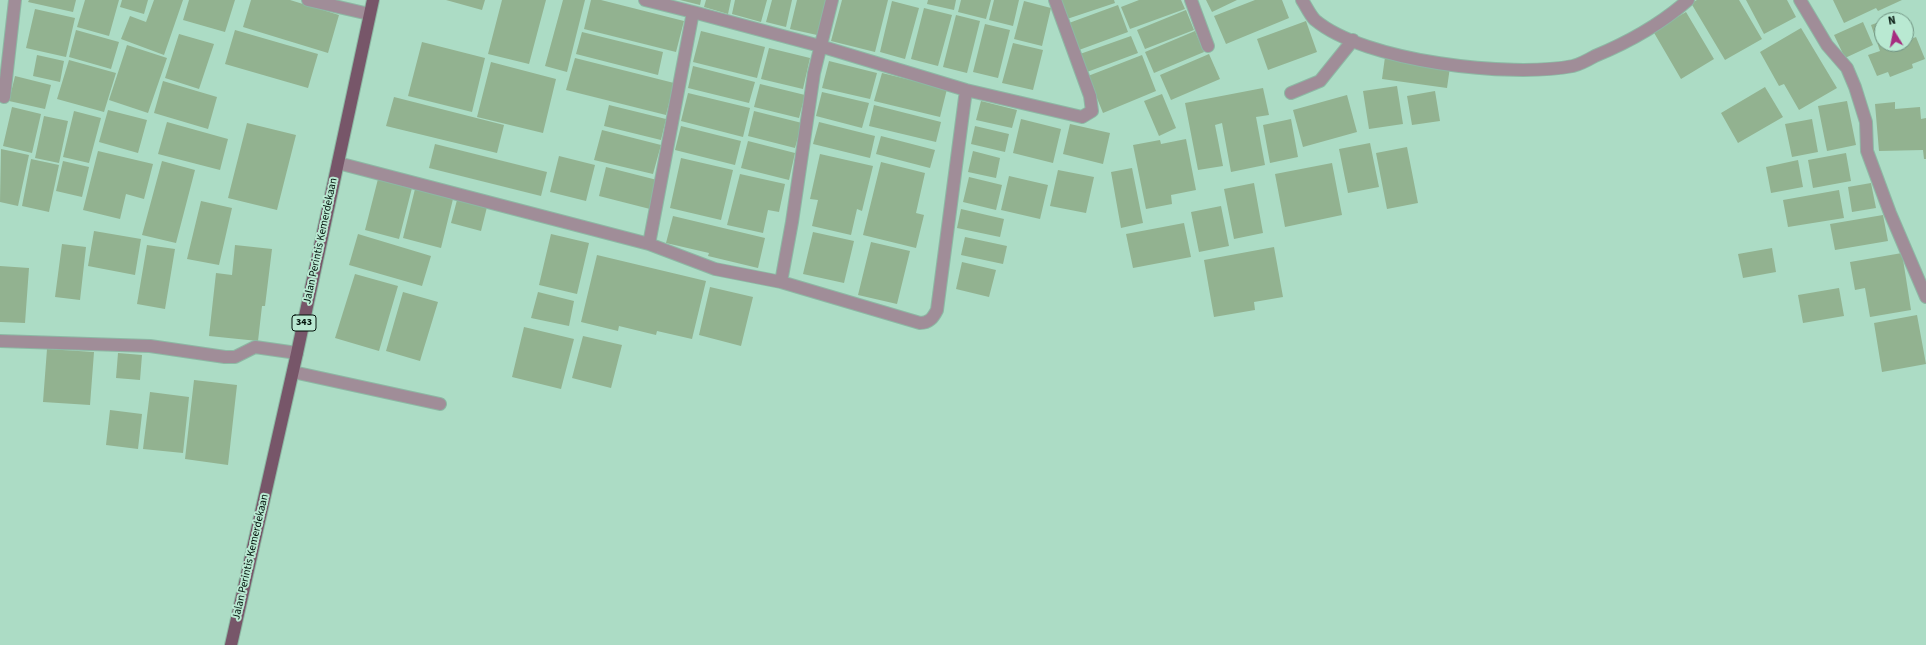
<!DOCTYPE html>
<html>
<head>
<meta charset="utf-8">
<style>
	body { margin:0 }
	#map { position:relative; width:1926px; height:645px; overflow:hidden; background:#acdcc5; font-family:"Source Sans 3",sans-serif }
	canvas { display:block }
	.north { position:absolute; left:1874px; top:12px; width:40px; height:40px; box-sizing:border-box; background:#b9e9d2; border:1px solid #709382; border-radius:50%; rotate:350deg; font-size:11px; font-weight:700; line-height:16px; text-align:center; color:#02120b }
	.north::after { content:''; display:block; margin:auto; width:14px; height:18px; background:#a62c80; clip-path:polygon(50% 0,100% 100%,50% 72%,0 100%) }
</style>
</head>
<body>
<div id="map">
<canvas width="1926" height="645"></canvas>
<div class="north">N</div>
</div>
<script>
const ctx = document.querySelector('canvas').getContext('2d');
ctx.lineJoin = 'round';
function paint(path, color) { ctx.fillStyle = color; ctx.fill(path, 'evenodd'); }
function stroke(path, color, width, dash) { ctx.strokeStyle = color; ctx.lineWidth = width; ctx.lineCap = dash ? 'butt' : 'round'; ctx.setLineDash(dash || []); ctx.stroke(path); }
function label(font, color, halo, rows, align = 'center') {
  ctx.font = font + ' "Source Sans 3",sans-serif'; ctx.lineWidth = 4; ctx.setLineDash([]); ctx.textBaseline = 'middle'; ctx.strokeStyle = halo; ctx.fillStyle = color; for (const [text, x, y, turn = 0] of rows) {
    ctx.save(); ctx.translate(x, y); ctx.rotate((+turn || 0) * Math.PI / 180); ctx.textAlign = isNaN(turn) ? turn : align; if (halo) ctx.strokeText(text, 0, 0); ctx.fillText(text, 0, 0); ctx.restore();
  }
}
paint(new Path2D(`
	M 29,0 L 76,0 L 73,12 L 28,2 Z
	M 85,0 L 119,0 L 109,36 L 77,27 Z
	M 122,0 L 148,0 L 144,14 L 120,7 Z
	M 154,0 L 183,0 L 164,55 L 121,39 L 130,16 L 146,22 Z
	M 189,0 L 235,0 L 225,32 L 183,20 Z
	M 251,0 L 290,0 L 339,15 L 328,53 L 243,27 Z
	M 446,0 L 485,0 L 482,10 Z
	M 502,0 L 546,0 L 529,64 L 488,54 Z
	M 563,0 L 585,0 L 567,72 L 545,66 Z
	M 591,0 L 601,0 L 684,21 L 676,52 L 584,29 Z
	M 680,0 L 701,0 L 700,5 Z
	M 706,0 L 731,0 L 728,14 L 704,7 Z
	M 735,0 L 767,0 L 761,22 L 732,14 Z
	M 772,0 L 792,0 L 786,27 L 766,22 Z
	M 797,0 L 826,0 L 817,35 L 790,29 Z
	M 842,0 L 888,0 L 875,52 L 831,41 Z
	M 928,0 L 956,0 L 954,10 L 927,4 Z
	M 961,0 L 991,0 L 986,19 L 958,12 Z
	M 994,0 L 1019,0 L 1013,26 L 989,20 Z
	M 1061,0 L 1114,0 L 1115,3 L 1067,19 Z
	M 1139,0 L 1181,0 L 1185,9 L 1130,29 L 1121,7 Z
	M 1206,0 L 1237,0 L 1212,12 Z
	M 1255,0 L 1282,0 L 1289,18 L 1226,44 L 1214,16 Z
	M 1697,0 L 1739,0 L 1762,39 L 1725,60 L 1691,3 Z
	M 1746,0 L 1787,0 L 1796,17 L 1764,34 Z
	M 1833,0 L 1902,0 L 1878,11 L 1876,8 L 1844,23 Z
	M 892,1 L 919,8 L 905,59 L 880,52 Z
	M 1024,1 L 1051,8 L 1042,46 L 1014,39 Z
	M 1118,5 L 1128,32 L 1079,50 L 1069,23 Z
	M 924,8 L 952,15 L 938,66 L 911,59 Z
	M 35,9 L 75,18 L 66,57 L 26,48 Z
	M 1186,10 L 1194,30 L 1145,49 L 1137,30 Z
	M 1686,12 L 1714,59 L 1681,79 L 1653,31 Z
	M 956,15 L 980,21 L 967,73 L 943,67 Z
	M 1306,21 L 1317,52 L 1268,70 L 1257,39 Z
	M 1882,21 L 1882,44 L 1906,44 L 1906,41 L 1916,37 L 1925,59 L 1912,64 L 1913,68 L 1890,77 L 1888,72 L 1877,76 L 1868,55 L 1880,51 L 1871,25 Z
	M 1863,22 L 1873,45 L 1845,58 L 1834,35 Z
	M 985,24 L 1010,30 L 998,78 L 973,72 Z
	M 1801,28 L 1837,88 L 1799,110 L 1784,84 L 1779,86 L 1760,52 Z
	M 76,30 L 119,42 L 111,69 L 69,57 Z
	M 235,30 L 318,54 L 308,88 L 225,64 Z
	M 701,31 L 765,47 L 757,78 L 693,62 Z
	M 1195,31 L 1204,52 L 1154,73 L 1145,52 Z
	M 582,32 L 663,52 L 658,75 L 576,54 Z
	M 179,34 L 214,44 L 199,89 L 165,78 Z
	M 1131,36 L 1138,53 L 1087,72 L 1080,54 Z
	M 422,42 L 485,58 L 472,112 L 408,96 Z
	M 1013,43 L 1043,50 L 1033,90 L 1002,83 Z
	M 127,45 L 167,58 L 148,113 L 109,100 Z
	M 769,48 L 810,58 L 803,89 L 761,79 Z
	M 1209,54 L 1220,79 L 1171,100 L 1160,75 Z
	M 37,55 L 64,61 L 60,82 L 33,76 Z
	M 1142,55 L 1156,91 L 1103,113 L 1088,76 Z
	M 1385,57 L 1450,67 L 1447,88 L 1382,79 Z
	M 575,58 L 674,83 L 666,115 L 566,90 Z
	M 69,60 L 116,73 L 104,112 L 57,99 Z
	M 829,61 L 877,73 L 870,99 L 822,88 Z
	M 491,62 L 556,79 L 543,133 L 477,117 Z
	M 693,66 L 755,82 L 749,103 L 688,88 Z
	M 882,73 L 947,89 L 940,117 L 874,101 Z
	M 15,76 L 51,85 L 45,109 L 9,101 Z
	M 163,81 L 217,97 L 208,129 L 154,113 Z
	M 760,84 L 805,95 L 799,118 L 754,107 Z
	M 1397,86 L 1403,124 L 1369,129 L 1363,91 Z
	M 1765,87 L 1783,117 L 1738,143 L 1721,113 Z
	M 1263,88 L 1269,115 L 1256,117 L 1265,165 L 1231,172 L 1222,123 L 1215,125 L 1223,166 L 1198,170 L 1185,103 Z
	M 1435,91 L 1440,121 L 1412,125 L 1407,96 Z
	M 822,92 L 869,103 L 862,128 L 816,116 Z
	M 688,93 L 750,108 L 743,137 L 681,121 Z
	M 1162,94 L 1176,128 L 1159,136 L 1144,101 Z
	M 1347,95 L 1357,132 L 1303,147 L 1293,110 Z
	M 394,97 L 504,125 L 497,153 L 386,126 Z
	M 981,101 L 1017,110 L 1012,128 L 976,120 Z
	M 1847,101 L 1856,145 L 1827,151 L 1818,106 Z
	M 1895,102 L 1895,109 L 1920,107 L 1921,119 L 1926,118 L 1926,159 L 1924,159 L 1923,150 L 1879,151 L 1875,104 Z
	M 609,105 L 666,119 L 661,140 L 604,126 Z
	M 874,105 L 941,122 L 936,142 L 869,126 Z
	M 12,107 L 41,114 L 32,153 L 3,146 Z
	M 108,110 L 147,120 L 138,153 L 99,142 Z
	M 74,111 L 101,118 L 89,163 L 63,157 Z
	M 754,111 L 802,123 L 795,148 L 748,136 Z
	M 44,116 L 68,121 L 59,163 L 35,158 Z
	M 1021,119 L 1061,129 L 1053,163 L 1013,153 Z
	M 1291,119 L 1298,157 L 1270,163 L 1263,125 Z
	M 1812,119 L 1818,152 L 1792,157 L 1785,124 Z
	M 167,122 L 228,139 L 220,170 L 158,154 Z
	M 819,122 L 875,136 L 870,158 L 813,144 Z
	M 247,123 L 296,135 L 277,210 L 228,198 Z
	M 1070,124 L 1110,133 L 1103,164 L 1063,154 Z
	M 681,126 L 741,141 L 735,165 L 675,150 Z
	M 975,126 L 1009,134 L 1005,152 L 971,144 Z
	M 602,130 L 661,145 L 653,174 L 594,160 Z
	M 881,136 L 935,150 L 930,168 L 876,154 Z
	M 1186,139 L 1196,190 L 1171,195 L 1172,204 L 1146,209 L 1133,145 L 1160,140 L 1161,144 Z
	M 748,141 L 795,153 L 789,180 L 741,168 Z
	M 1370,143 L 1379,187 L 1348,193 L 1339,149 Z
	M 435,144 L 547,172 L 541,196 L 429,168 Z
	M 1407,147 L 1418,203 L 1387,209 L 1376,153 Z
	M 1,149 L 29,155 L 18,206 L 0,202 Z
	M 98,151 L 153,164 L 144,199 L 126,194 L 120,219 L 83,210 Z
	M 973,151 L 1000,158 L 996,178 L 968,172 Z
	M 1846,153 L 1851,181 L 1813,188 L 1808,160 Z
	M 820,154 L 873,166 L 862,211 L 857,209 L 851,235 L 812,226 L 818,200 L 810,199 Z
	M 559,156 L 595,165 L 586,201 L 550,192 Z
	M 681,158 L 733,170 L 721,220 L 670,208 Z
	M 31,159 L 59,165 L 49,212 L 22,206 Z
	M 1798,160 L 1803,187 L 1771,193 L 1766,167 Z
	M 63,161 L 89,167 L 82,197 L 56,191 Z
	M 162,161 L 195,170 L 176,243 L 142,235 Z
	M 881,162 L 925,173 L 916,213 L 924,215 L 916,248 L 863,235 Z
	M 1332,163 L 1342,215 L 1285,227 L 1275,174 Z
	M 606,167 L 657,180 L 650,209 L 599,196 Z
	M 1132,168 L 1143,223 L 1121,228 L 1111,172 Z
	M 1058,170 L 1094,177 L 1086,213 L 1050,206 Z
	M 740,174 L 785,184 L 779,212 L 768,210 L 763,233 L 727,225 Z
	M 1009,176 L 1048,185 L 1040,219 L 1001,210 Z
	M 969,177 L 1002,185 L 996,210 L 963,202 Z
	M 378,179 L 412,188 L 399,239 L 365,230 Z
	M 1254,183 L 1263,233 L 1234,239 L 1224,189 Z
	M 1871,183 L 1876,208 L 1852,212 L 1848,187 Z
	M 415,189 L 453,199 L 441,248 L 403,238 Z
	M 1839,190 L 1844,218 L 1788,227 L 1783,200 Z
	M 457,200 L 487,207 L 481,231 L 451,223 Z
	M 201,201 L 232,208 L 219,265 L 187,259 Z
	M 1221,206 L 1229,246 L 1199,252 L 1191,212 Z
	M 961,209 L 1004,219 L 1000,237 L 957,228 Z
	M 1883,215 L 1888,241 L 1835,250 L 1830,224 Z
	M 673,216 L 765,238 L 758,268 L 708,256 L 709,253 L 666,243 Z
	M 1184,223 L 1191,257 L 1133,268 L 1126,234 Z
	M 94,231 L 141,239 L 135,275 L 88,266 Z
	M 813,232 L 854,241 L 844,283 L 803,274 Z
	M 358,234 L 431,256 L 422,286 L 349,265 Z
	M 551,234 L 589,243 L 577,294 L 539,285 Z
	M 965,237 L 1007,246 L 1003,264 L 961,255 Z
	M 871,242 L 910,251 L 897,304 L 858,295 Z
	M 62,244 L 86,247 L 80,300 L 55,297 Z
	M 147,245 L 175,249 L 165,309 L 137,304 Z
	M 235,245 L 272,249 L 265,306 L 262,306 L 258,341 L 209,336 L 216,273 L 232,275 Z
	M 1274,247 L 1283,297 L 1254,302 L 1255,310 L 1214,317 L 1204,260 Z
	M 1772,248 L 1776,272 L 1743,278 L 1738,254 Z
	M 1902,253 L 1911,310 L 1870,317 L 1865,288 L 1855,290 L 1850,262 Z
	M 597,255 L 706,281 L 692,339 L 657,331 L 656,335 L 619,326 L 618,331 L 581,322 Z
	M 962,262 L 996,270 L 989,297 L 956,289 Z
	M 0,266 L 29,268 L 25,323 L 0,322 Z
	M 355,274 L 398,286 L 379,351 L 335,338 Z
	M 710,287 L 753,297 L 741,346 L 699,335 Z
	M 1839,288 L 1844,316 L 1803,323 L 1798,295 Z
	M 403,292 L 438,302 L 420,361 L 386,351 Z
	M 538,292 L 574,301 L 569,326 L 531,318 Z
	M 1917,315 L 1926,364 L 1882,372 L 1874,323 Z
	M 524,327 L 574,339 L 561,389 L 512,377 Z
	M 583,336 L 622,345 L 611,388 L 572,378 Z
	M 47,349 L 94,352 L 90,405 L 43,402 Z
	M 118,353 L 142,355 L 140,380 L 116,378 Z
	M 194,380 L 237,385 L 228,465 L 185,459 Z
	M 150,392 L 189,397 L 183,453 L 143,449 Z
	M 110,410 L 142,414 L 138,449 L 106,445 Z`), '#92b290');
const minor = new Path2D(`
	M 308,0 L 369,14
	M 645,0 L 693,12 L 649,244 L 715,269 L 781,282 L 792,222 L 814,73 L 832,0
	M 1191,0 L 1208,46
	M 1302,0 C 1306,6 1310,15 1315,20 C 1365,62 1511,78 1573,66 C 1581,64 1588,60 1595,56 C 1629,42 1661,24 1688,0
	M 1800,0 L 1827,45 L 1847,68 L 1855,87 L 1866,122 L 1867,151 L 1890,213 L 1926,297
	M 693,12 L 820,46 L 966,90 L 1082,117 L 1092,111 L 1090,96 L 1055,0
	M 1291,93 L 1320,81 L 1353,40
	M 4,97 L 15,0
	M 338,163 L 649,244
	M 781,282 L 920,323 C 929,323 933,318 937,310 L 966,90
	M 0,341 L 150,346 L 225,357 L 235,357 L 255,347 L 297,353
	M 293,372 L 440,404`);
const major = new Path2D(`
	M 231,645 L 297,353 L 373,0`);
stroke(minor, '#8db8a4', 14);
stroke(major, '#8db8a4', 14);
stroke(minor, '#a08d98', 12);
stroke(major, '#775669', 12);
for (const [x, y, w] of [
	[304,323,24]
]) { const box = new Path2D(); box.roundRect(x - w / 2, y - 8, w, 16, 3); ctx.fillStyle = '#b9e9d2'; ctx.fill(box); stroke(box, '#02120b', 1); }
label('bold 10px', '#02120b', null, [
	["343",304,323]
]);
label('11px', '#02120b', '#b9e9d2', [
	["Jalan Perintis Kemerdekaan",321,241,-78],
	["Jalan Perintis Kemerdekaan",251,557,-77]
]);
</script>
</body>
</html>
